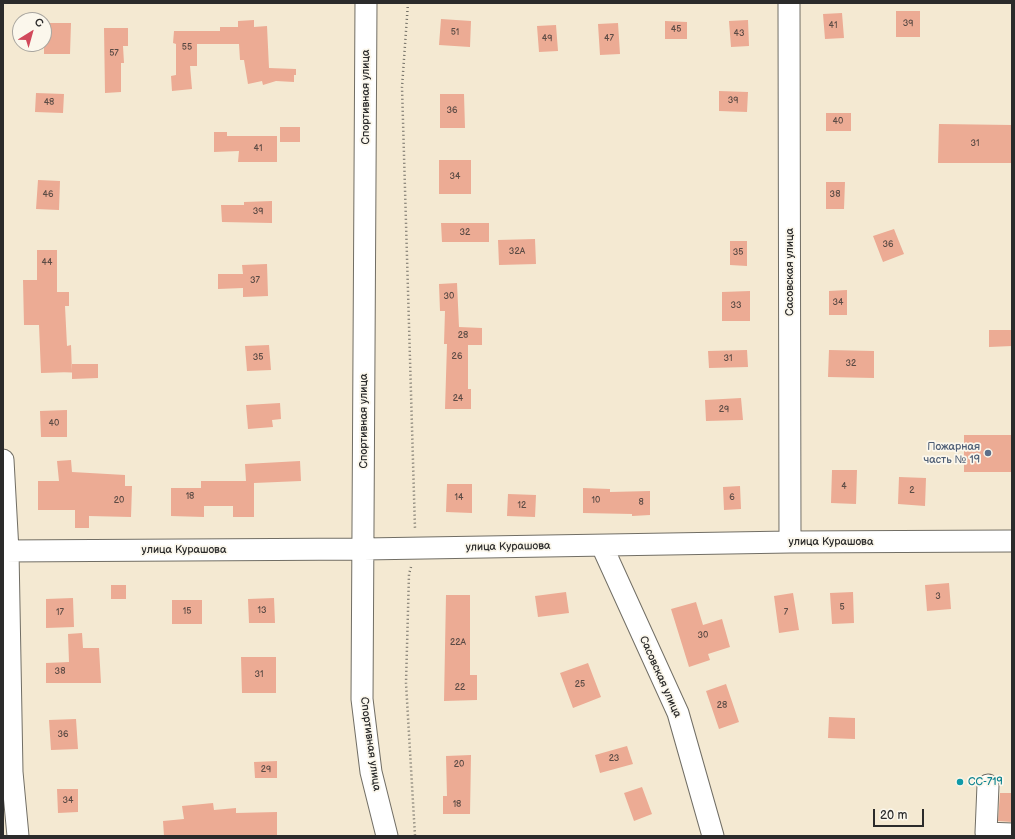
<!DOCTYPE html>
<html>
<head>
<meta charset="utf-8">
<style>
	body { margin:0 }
	#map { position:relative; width:1015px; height:839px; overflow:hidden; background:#f4e9d2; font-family:"Balsamiq Sans",sans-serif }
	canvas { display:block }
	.frame { position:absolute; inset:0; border:4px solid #2b2b2b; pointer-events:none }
	.north { position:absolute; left:12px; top:12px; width:40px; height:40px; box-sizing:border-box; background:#fbf7ec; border:1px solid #a8a59f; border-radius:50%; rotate:37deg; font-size:11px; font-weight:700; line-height:16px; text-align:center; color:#2b2b2b }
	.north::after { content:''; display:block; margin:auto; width:14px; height:18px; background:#d1495b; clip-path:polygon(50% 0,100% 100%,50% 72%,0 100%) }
	.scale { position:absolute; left:873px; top:809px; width:51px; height:18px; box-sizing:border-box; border:2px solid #2b2b2b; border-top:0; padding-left:5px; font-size:12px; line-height:14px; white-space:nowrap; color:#2b2b2b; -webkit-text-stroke:3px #fbf7ec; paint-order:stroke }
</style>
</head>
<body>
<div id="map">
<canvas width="1015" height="839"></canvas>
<div class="frame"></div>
<div class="north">С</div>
<div class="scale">20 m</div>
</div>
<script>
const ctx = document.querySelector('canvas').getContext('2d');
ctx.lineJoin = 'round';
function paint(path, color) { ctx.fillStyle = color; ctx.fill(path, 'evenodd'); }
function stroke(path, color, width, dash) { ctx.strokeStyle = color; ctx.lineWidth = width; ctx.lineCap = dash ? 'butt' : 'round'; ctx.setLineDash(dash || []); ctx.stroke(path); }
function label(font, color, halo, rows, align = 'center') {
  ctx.font = font + ' "Balsamiq Sans",sans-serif'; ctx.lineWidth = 3.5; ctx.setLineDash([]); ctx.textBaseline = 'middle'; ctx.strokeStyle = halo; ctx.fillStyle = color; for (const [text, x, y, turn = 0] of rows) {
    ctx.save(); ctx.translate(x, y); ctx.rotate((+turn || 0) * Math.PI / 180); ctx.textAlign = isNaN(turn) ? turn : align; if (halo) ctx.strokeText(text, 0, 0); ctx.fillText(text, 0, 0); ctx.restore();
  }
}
paint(new Path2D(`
	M 896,11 L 920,11 L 920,37 L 896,37 Z
	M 842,13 L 844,38 L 825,39 L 823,14 Z
	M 441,19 L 471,21 L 470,47 L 439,45 Z
	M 254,20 L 254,27 L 267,26 L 269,68 L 296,69 L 296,75 L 294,75 L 294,82 L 276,81 L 263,85 L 262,81 L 248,84 L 244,60 L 240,60 L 239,44 L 197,44 L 197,66 L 190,66 L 192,89 L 172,91 L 171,76 L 176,75 L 176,44 L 173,43 L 174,31 L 220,31 L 220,27 L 238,27 L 238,21 Z
	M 748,20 L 749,46 L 731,47 L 729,21 Z
	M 665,21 L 687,22 L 687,39 L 665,39 Z
	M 44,23 L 71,23 L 70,54 L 44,54 Z
	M 618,23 L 620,54 L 600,55 L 598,24 Z
	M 556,25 L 558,51 L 539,52 L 537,26 Z
	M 104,28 L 128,28 L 128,46 L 123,46 L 124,63 L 121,63 L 121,92 L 105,93 Z
	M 719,91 L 748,92 L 747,112 L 719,111 Z
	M 36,93 L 64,94 L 63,113 L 35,112 Z
	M 440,94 L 464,94 L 465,128 L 440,128 Z
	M 826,113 L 851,113 L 851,131 L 826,131 Z
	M 939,124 L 1012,125 L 1012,163 L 938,163 Z
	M 280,127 L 300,127 L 300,142 L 280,142 Z
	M 214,132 L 227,132 L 227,136 L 277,136 L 277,162 L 238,162 L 239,151 L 214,152 Z
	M 439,160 L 471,160 L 471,194 L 439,194 Z
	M 38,180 L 60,181 L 59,210 L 36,209 Z
	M 826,182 L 845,182 L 844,209 L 826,209 Z
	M 272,201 L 272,223 L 222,222 L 221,205 L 244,205 L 244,202 Z
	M 441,223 L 489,223 L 489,242 L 442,242 Z
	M 894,229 L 904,254 L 883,262 L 873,236 Z
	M 535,239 L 536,264 L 499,265 L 498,240 Z
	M 730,241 L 747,241 L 747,266 L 730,265 Z
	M 37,250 L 57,250 L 57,292 L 69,292 L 69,306 L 65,306 L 67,346 L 71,345 L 72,372 L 41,373 L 39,325 L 24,325 L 23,280 L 37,280 Z
	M 267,264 L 268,296 L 243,297 L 243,288 L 218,289 L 218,274 L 243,274 L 242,265 Z
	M 457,283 L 459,327 L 482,328 L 482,345 L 468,345 L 468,389 L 471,389 L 471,409 L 445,409 L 447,344 L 444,344 L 445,311 L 440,311 L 439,284 Z
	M 847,290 L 847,315 L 829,315 L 829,291 Z
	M 750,291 L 750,321 L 722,321 L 722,292 Z
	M 989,330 L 1012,330 L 1012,346 L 989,347 Z
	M 269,345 L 271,370 L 247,371 L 245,346 Z
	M 747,350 L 748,367 L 709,368 L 708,351 Z
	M 829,350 L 874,351 L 874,378 L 828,377 Z
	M 72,364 L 98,364 L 98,378 L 72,379 Z
	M 741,398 L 743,420 L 706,421 L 705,400 Z
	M 280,403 L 281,419 L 272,420 L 273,427 L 248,429 L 246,405 Z
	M 67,410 L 67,437 L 41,437 L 40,411 Z
	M 964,435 L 1012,435 L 1012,472 L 964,472 Z
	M 71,460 L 72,472 L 125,475 L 125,486 L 132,486 L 131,517 L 89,516 L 89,528 L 75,528 L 75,510 L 38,510 L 38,481 L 59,481 L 57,461 Z
	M 300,461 L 301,481 L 254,483 L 254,517 L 233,517 L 233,506 L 204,506 L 204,517 L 171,516 L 171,488 L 201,488 L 201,481 L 246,481 L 245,464 Z
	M 832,470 L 857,470 L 856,504 L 831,503 Z
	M 899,477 L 926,478 L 925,506 L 898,504 Z
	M 447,484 L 472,484 L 472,513 L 446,512 Z
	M 740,486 L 741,509 L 724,510 L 723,487 Z
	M 583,488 L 610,489 L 610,492 L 650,491 L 650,515 L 632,516 L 632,514 L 583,513 Z
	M 508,494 L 536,495 L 535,517 L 507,516 Z
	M 949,583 L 951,609 L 927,611 L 925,585 Z
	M 111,585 L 126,585 L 126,599 L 111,599 Z
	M 566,592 L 569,613 L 538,617 L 535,596 Z
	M 853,592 L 854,623 L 832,624 L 830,593 Z
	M 793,593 L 799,630 L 779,633 L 774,596 Z
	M 446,595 L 470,595 L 470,675 L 477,675 L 477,700 L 444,701 Z
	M 73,598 L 74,627 L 46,628 L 46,599 Z
	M 274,598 L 275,623 L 249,623 L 248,599 Z
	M 172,600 L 202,600 L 202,624 L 172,624 Z
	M 696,602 L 703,625 L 722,619 L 730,647 L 708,654 L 710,660 L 689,667 L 671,609 Z
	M 82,633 L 83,648 L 99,648 L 101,683 L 46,683 L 46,663 L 69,662 L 68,634 Z
	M 241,657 L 276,657 L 276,693 L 242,693 Z
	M 588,663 L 601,697 L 573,708 L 560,673 Z
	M 726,684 L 739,722 L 719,729 L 706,691 Z
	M 829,717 L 855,718 L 855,739 L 828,738 Z
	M 76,719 L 78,749 L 51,750 L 49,720 Z
	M 627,746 L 633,764 L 600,773 L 595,755 Z
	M 471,755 L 470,814 L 443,814 L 443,796 L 447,796 L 446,756 Z
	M 277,761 L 277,778 L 255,778 L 254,762 Z
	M 642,787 L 652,814 L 634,821 L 624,793 Z
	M 57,789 L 78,789 L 78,812 L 58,813 Z
	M 1000,793 L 1012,793 L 1012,822 L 998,821 Z
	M 213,803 L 214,810 L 236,808 L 236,813 L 277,812 L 277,836 L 164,836 L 163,821 L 184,819 L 182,806 Z`), '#ecab94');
const minor = new Path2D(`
	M 366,3 L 362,699 L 371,772 L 387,836
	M 789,3 L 790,542
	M 3,460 L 8,551 L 12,772 L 18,836
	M 602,546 L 678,713 L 713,836
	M 3,551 L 364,549 L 790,542 L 1012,541
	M 988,785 L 986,833 L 1012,834`);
stroke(minor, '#716e65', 23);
stroke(new Path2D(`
	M 408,3 L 402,87 L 415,529
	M 411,567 L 409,574 L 406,683 L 415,836`), '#716e65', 2.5, [1, 3]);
stroke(minor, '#fff', 21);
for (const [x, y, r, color] of [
	[988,453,4,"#5c6f8a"],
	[960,782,4,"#0f9aa8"]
]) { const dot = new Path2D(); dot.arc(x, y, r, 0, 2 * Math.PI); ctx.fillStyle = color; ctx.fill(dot); stroke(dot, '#fbf7ec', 1.5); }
label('9px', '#5b4b45', null, [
	["39",908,24],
	["41",833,26],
	["45",676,30],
	["51",455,33],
	["43",739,34],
	["49",547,39],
	["47",609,39],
	["55",187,48],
	["57",114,54],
	["39",733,101],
	["48",49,103],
	["36",452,111],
	["40",838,122],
	["31",975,144],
	["41",258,149],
	["34",455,177],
	["46",48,195],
	["38",835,195],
	["39",258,212],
	["32",465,233],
	["36",888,245],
	["32А",517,252],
	["35",738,253],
	["44",47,263],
	["37",255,281],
	["30",449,297],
	["34",838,303],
	["33",736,306],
	["28",463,336],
	["26",457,357],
	["35",258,358],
	["31",728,359],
	["32",851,364],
	["24",458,399],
	["29",724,410],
	["40",54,424],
	["4",844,487],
	["2",912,491],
	["18",190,497],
	["14",459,498],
	["6",732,498],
	["20",119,501],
	["10",596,501],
	["8",641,503],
	["12",522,506],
	["3",938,597],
	["5",842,608],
	["13",262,611],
	["15",187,612],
	["17",60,613],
	["7",786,613],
	["30",703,636],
	["22А",458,643],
	["38",60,672],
	["31",259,675],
	["25",580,685],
	["22",460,688],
	["28",722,706],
	["36",63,735],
	["23",614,759],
	["20",459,765],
	["29",266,770],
	["34",68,801],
	["18",457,805]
]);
label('11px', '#2b2b2b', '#fbf7ec', [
	["Спортивная улица",366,97,-90],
	["Сасовская улица",790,272,-90],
	["Спортивная улица",364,421,-90],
	["улица Курашова",831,542],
	["улица Курашова",508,547,-1],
	["улица Курашова",184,550],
	["Сасовская улица",660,677,66],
	["Спортивная улица",370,744,82]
]);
label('11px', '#4e5e75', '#fbf7ec', [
	["Пожарная",980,447],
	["часть № 19",980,460]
], 'right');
label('11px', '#0d838f', '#fbf7ec', [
	["СС-719",968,782]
], 'left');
</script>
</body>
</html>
